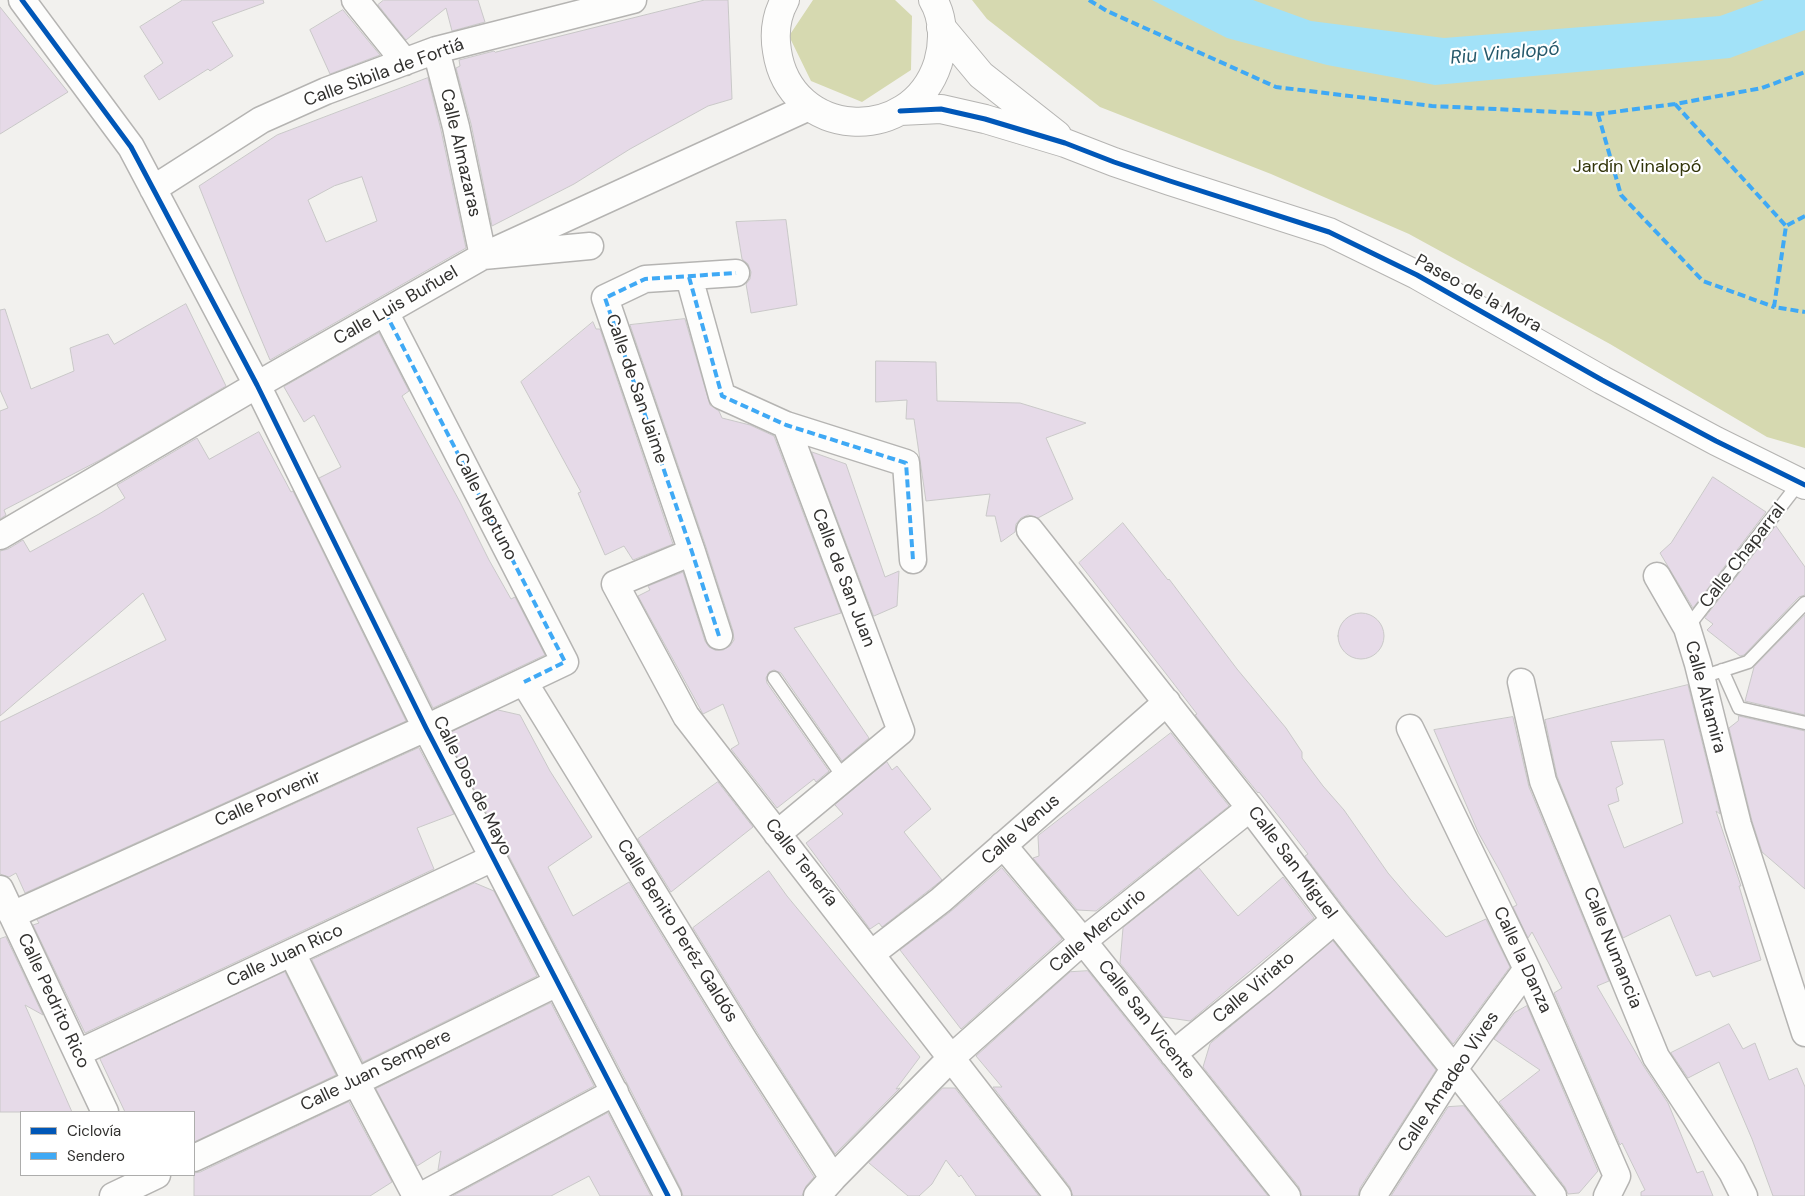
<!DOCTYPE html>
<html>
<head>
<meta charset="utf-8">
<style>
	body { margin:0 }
	#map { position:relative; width:1805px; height:1196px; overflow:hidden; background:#f2f1ee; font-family:"DM Sans",sans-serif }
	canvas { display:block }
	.legend { position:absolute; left:20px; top:1111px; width:175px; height:65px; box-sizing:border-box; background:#fff; border:1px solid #adadac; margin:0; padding:6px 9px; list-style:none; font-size:15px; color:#32312f }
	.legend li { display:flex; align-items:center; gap:10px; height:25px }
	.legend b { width:25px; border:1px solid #adadac }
</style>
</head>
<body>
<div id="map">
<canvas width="1805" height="1196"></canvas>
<ul class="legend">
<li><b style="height:6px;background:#0057b8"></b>Ciclovía</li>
<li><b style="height:6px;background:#3fa9f5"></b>Sendero</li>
</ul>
</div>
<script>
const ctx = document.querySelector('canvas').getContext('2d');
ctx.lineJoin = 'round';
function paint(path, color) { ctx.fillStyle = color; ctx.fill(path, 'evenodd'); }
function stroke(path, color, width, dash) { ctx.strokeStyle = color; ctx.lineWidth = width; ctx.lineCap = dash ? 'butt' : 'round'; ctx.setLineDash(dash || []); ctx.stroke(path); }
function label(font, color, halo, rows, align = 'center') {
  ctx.font = font + ' "DM Sans",sans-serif'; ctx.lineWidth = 4.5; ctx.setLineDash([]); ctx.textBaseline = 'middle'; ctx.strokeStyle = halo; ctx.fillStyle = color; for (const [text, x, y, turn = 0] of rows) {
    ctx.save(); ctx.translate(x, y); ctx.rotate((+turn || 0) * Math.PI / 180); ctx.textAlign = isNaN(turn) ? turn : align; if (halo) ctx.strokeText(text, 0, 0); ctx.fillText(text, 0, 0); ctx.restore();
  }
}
paint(new Path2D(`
	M 813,0 L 895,0 L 912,16 L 911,70 L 862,102 L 811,81 L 789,36 Z
	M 972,0 L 1805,0 L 1805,448 L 1767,437 L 1610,344 L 1409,234 L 1271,174 L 1100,107 L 987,19 Z`), '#d6d9b0');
paint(new Path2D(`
	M 1152,0 L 1253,0 L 1311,21 L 1444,38 L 1720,16 L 1764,0 L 1805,0 L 1805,30 L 1730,58 L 1435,85 L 1327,65 L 1227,38 Z`), '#a2e2f8');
const building = new Path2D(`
	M 183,0 L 263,0 L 264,3 L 212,22 L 233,56 L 210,71 L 208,69 L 159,100 L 144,76 L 163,63 L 140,27 Z
	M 384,0 L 478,0 L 485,22 L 452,31 L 446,8 L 406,40 L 378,5 Z
	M 705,0 L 728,0 L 732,99 L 708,106 L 630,149 L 574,184 L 492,226 L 471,124 L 456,68 L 460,66 L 459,60 L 494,51 L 495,52 Z
	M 0,7 L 68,92 L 0,134 Z
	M 343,10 L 380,55 L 330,74 L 310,30 Z
	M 428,78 L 441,130 L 466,248 L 270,360 L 242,294 L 199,186 L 277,135 ZM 362,177 L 377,221 L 326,242 L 308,200 L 334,186 Z
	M 786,220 L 797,305 L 751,313 L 746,284 L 750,279 L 751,272 L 748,264 L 742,259 L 736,222 Z
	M 186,304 L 226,386 L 102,459 L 4,510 L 6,515 L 0,519 L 0,411 L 8,408 L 0,390 L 0,310 L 5,309 L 31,389 L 74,371 L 70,348 L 108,334 L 114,344 Z
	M 685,319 L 710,405 L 719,411 L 722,418 L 750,425 L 774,436 L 841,613 L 794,628 L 869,738 L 842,761 L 781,673 L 774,670 L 769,672 L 766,678 L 767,683 L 829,771 L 816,782 L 814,779 L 777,808 L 731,749 L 739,744 L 723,704 L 703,714 L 638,596 L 650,590 L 648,586 L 683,572 L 705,641 L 709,647 L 715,650 L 723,650 L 730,646 L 734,640 L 733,631 L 706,547 L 630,325 Z
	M 593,322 L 596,329 L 600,329 L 673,544 L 633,560 L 624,546 L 605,555 L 578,493 L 581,492 L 521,382 Z
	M 379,333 L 409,391 L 402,396 L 460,502 L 489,560 L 511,599 L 515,597 L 545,655 L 433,708 L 319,478 L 341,467 L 314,415 L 304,422 L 284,387 Z
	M 876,361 L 936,362 L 937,401 L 1020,403 L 1086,423 L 1046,438 L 1073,499 L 1038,518 L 1028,515 L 1021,518 L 1016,524 L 1015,532 L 1001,542 L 995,516 L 986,516 L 990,494 L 926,501 L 914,419 L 906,419 L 907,400 L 876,402 Z
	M 259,432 L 291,492 L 293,491 L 406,721 L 25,893 L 16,873 L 9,877 L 0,874 L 0,722 L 166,640 L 143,593 L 0,716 L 0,551 L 8,549 L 23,540 L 30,552 L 99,514 L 125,498 L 117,485 L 197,438 L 209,459 Z
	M 812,452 L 846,464 L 885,577 L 899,571 L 897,606 L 874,616 Z
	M 1713,477 L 1766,512 L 1693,608 L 1660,553 L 1671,543 Z
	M 1123,523 L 1168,580 L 1169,579 L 1237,669 L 1286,728 L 1302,752 L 1302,758 L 1323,786 L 1344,810 L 1388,873 L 1411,900 L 1446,937 L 1486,919 L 1510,967 L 1454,1043 L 1453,1044 L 1347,911 L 1305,856 L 1308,854 L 1280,818 L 1259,792 L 1258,793 L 1195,715 L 1197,714 L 1167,675 L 1079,563 Z
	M 1776,526 L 1805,567 L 1805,595 L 1799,597 L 1744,655 L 1740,656 L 1707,630 L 1713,624 L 1705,618 Z
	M1338 636a23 23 0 1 1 46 0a23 23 0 1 1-46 0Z
	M 1805,615 L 1805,715 L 1745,701 L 1754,667 Z
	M 1688,685 L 1720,814 L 1716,811 L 1741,886 L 1739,886 L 1761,960 L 1713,977 L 1710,971 L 1696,976 L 1670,915 L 1623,938 L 1557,776 L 1545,720 ZM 1664,740 L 1683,823 L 1624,848 L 1608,805 L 1619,801 L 1616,788 L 1623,784 L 1611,742 Z
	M 498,710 L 520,715 L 550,771 L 592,837 L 548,867 L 573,916 L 629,882 L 731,1048 L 814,1177 L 806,1186 L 802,1196 L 683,1196 L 681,1189 L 628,1085 L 446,735 Z
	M 1739,716 L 1805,731 L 1805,889 L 1762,852 L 1752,821 L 1729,728 L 1738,721 Z
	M 1513,717 L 1529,787 L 1609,981 L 1597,986 L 1643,1065 L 1668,1103 L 1697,1173 L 1703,1171 L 1713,1196 L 1641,1196 L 1641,1192 L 1645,1190 L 1622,1143 L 1620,1145 L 1554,993 L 1562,988 L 1532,932 L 1528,938 L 1513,907 L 1517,905 L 1501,873 L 1478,832 L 1434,730 Z
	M 1171,733 L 1229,806 L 1096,911 L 1077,910 L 1033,858 L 1039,856 L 1038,836 Z
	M 419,748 L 454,814 L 417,828 L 434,869 L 85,1033 L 33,925 L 39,923 L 37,920 Z
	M 887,762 L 892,770 L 897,766 L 931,809 L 904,832 L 942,880 L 882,927 L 879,923 L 870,929 L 806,843 L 843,814 L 835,805 Z
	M 718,782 L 753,827 L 671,892 L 638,839 Z
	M 1002,868 L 1062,939 L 961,1029 L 900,950 L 950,912 Z
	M 1199,868 L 1238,916 L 1283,877 L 1314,918 L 1190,1021 L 1163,1017 L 1120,963 L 1123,928 Z
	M 769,871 L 787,896 L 920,1057 L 896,1089 L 900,1088 L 835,1154 L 757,1032 L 693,928 Z
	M 475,883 L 494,891 L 537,976 L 363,1062 L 312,960 Z
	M 6,937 L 43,1015 L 25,1005 L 72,1112 L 0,1112 L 0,939 Z
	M 1333,941 L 1436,1070 L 1360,1188 L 1358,1196 L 1302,1196 L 1299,1187 L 1203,1067 L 1210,1044 Z
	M 1088,971 L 1162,1064 L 1268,1196 L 1073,1196 L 1070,1187 L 993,1087 L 1002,1087 L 976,1056 L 1070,972 Z
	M 285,972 L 336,1075 L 194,1142 L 194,1112 L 125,1112 L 100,1059 Z
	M 551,1003 L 594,1086 L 438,1170 L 441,1151 L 417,1166 L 376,1089 Z
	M 1527,1006 L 1598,1171 L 1579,1193 L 1568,1194 L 1565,1187 L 1499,1102 L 1540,1070 L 1494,1039 L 1514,1013 Z
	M 1729,1024 L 1743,1049 L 1755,1043 L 1769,1080 L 1797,1068 L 1805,1087 L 1805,1196 L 1773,1196 L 1752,1139 L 1719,1062 L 1688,1078 L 1671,1053 Z
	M 943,1088 L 955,1088 L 1039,1196 L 976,1196 L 961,1175 L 959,1177 L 946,1160 L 932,1184 L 919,1196 L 908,1196 L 869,1163 Z
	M 349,1102 L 392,1182 L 370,1196 L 194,1196 L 194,1173 L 200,1172 Z
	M 1464,1106 L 1534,1196 L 1391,1196 L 1448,1107 Z
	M 608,1113 L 651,1196 L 600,1196 L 589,1176 L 551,1196 L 453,1196 Z`);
paint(building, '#e6dae8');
stroke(building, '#c9c8c8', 1);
const lane = new Path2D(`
	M 1687,628 L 1799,483
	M 1722,670 L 1739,708 L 1805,723
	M 1702,677 L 1748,662 L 1805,603
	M 774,678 L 844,778`);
const street = new Path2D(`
	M 22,0 L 131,147 L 257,385 L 426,728 L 668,1196
	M 355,0 L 405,62
	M 436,50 L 456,127 L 483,256 L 590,246
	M 153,189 L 261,120 L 326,91 L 436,50 L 633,0
	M 689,277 L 722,396 L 786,425 L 906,463 L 913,560
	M 1030,530 L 1250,808 L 1335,920 L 1454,1069 L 1553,1196
	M 0,536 L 257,385 L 483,256 L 809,107
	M 692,552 L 615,584 L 686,716 L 1058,1196
	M 1657,576 L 1687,628 L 1698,664 L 1738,825 L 1805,1033
	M 719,636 L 692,552 L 605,298 L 645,279 L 736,273
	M 524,682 L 744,1040 L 833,1178
	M 1521,682 L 1543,781 L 1656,1057 L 1732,1172 L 1744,1196
	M 1410,728 L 1527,969 L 1617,1176 L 1607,1196
	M 777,834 L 901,731 L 786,425
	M 1003,845 L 1083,941 L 1287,1196
	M 0,889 L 105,1112
	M 12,915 L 426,728 L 565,662 L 385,312
	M 292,953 L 356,1082 L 416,1196
	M 871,954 L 941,900 L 1167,702
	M 78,1053 L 493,858
	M 1173,1054 L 1261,983 L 1335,920
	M 194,1158 L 356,1082 L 557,983
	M 113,1196 L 157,1175
	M 421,1196 L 615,1092
	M 817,1196 L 833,1178 L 951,1058 L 1083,941 L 1250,808
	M 1373,1196 L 1454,1069 L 1527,969`);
const secondary = new Path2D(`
	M 785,0 C 776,16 774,33 777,51 C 790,139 911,147 938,63 C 944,43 944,18 933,0
	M 941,27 L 981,75 L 1057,135
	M 900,111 L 941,109 L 985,119 L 1065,143 L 1114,162 L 1170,181 L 1329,232 L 1417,275 L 1602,380 L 1716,441 L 1805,485`);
stroke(lane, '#b5b4b2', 15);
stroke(street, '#b5b4b2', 29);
stroke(secondary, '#b5b4b2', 30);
stroke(lane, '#fdfdfc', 12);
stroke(street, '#fdfdfc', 26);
stroke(secondary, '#fdfdfc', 28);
stroke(new Path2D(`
	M 1089,0 L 1107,11 L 1276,87 L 1432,106 L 1598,114 L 1675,104 L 1762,88 L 1805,72
	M 1675,104 L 1786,226
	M 1598,114 L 1621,195 L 1703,281 L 1774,307
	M 1805,216 L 1786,226 L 1774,307 L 1805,312
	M 689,277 L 722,396 L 786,425 L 906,463 L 913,560
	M 385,312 L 565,662 L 524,682
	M 719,636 L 692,552 L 605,298 L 645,279 L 736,273`), '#3fa9f5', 4, [8, 4]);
stroke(new Path2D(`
	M 22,0 L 131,147 L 257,385 L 426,728 L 668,1196
	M 900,111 L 941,109 L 985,119 L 1065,143 L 1114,162 L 1170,181 L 1329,232 L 1417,275 L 1602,380 L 1716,441 L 1805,485`), '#0057b8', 5);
label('18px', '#32312f', '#fff', [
	["Calle Sibila de Fortiá",384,73,-20],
	["Calle Almazaras",460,153,77],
	["Paseo de la Mora",1478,294,29],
	["Calle Luis Buñuel",396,306,-30],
	["Calle de San Jaime",636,389,71],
	["Calle Neptuno",485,507,63],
	["Calle Chaparral",1743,556,-52],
	["Calle de San Juan",843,578,69],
	["Calle Altamira",1705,697,75],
	["Calle Dos de Mayo",472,786,63],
	["Calle Porvenir",268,799,-24],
	["Calle Venus",1021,830,-41],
	["Calle Tenería",801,863,52],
	["Calle San Miguel",1292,863,53],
	["Calle Benito Peréz Galdós",677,931,58],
	["Calle Mercurio",1098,931,-40],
	["Calle Numancia",1612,948,68],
	["Calle Juan Rico",285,956,-25],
	["Calle la Danza",1522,960,65],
	["Calle Viriato",1254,988,-40],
	["Calle Pedrito Rico",53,1001,65],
	["Calle San Vicente",1146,1020,52],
	["Calle Juan Sempere",376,1071,-26],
	["Calle Amadeo Vives",1449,1082,-56]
]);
label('18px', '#313409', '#fff', [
	["Jardín Vinalopó",1637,167]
]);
label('italic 19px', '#26596b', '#fff', [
	["Riu Vinalopó",1505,54,-5]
]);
</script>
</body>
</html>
